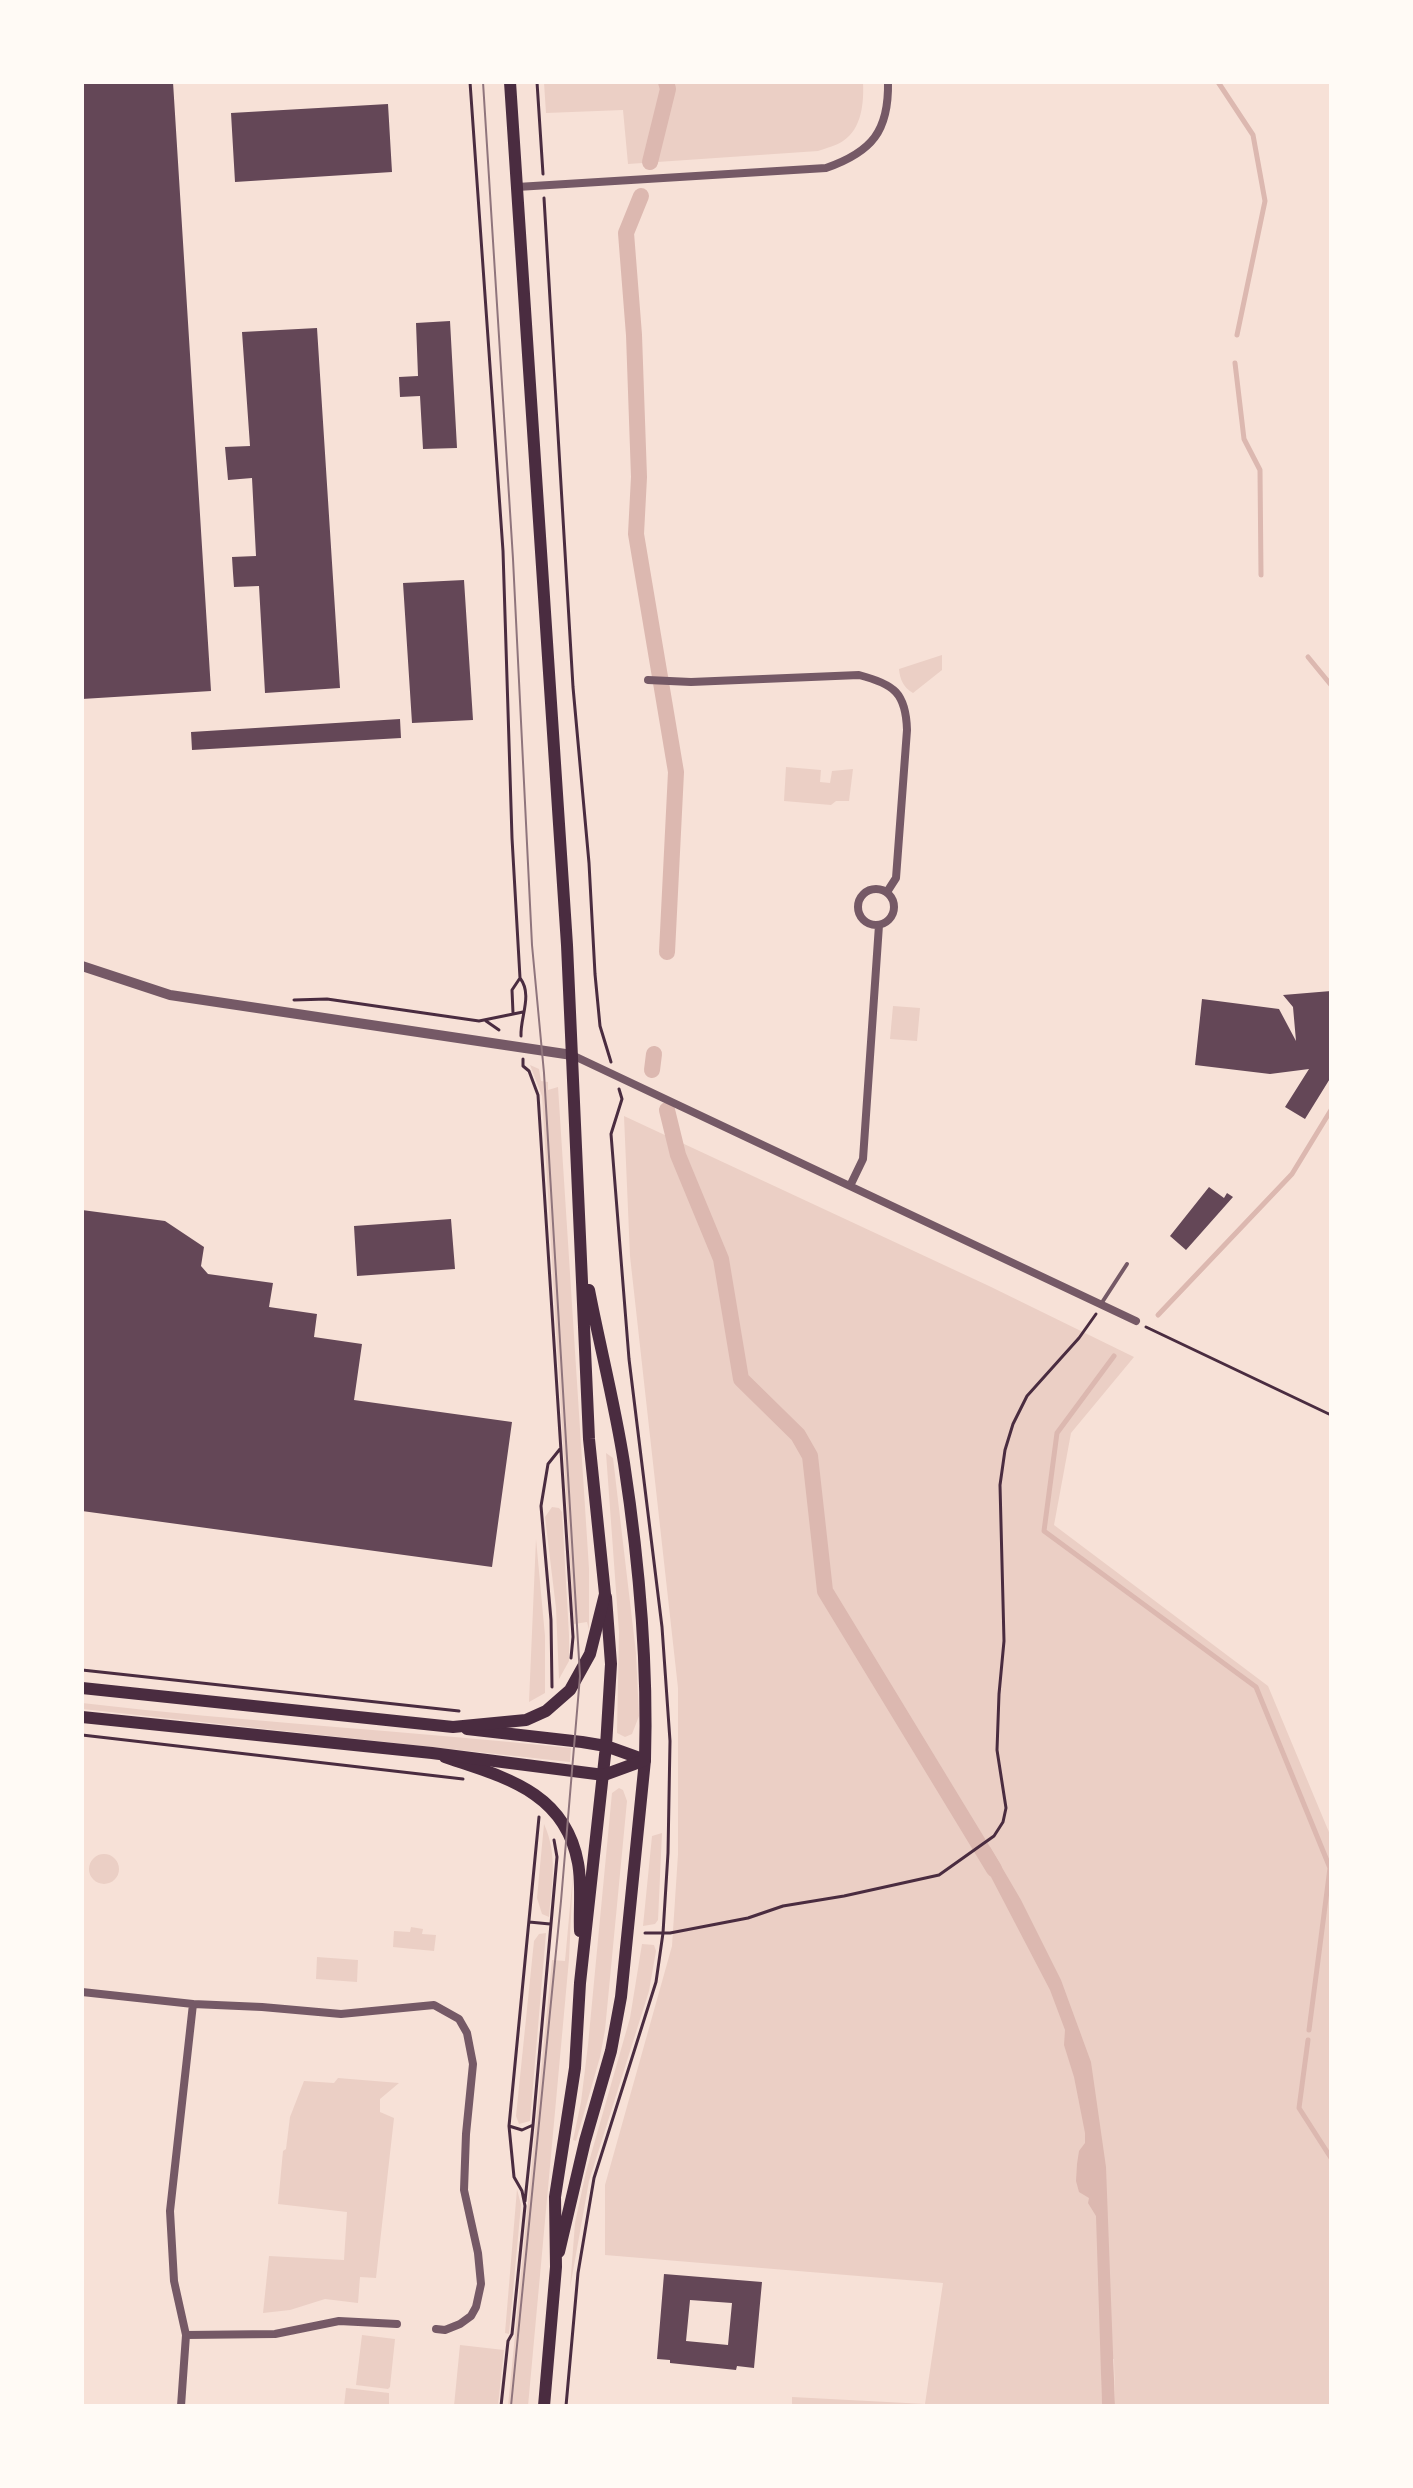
<!DOCTYPE html>
<html>
<head>
<meta charset="utf-8">
<style>
	body { margin:0 }
	#map { position:relative; width:1413px; height:2488px; overflow:hidden; background:#f7e1d7; font-family:Inter,sans-serif }
	canvas { display:block }
	.frame { position:absolute; inset:0; border:84px solid #fffaf5; pointer-events:none }
</style>
</head>
<body>
<div id="map">
<canvas width="1413" height="2488"></canvas>
<div class="frame"></div>
</div>
<script>
const ctx = document.querySelector('canvas').getContext('2d');
ctx.lineJoin = 'round';
function paint(path, color) { ctx.fillStyle = color; ctx.fill(path, 'evenodd'); }
function stroke(path, color, width, dash) { ctx.strokeStyle = color; ctx.lineWidth = width; ctx.lineCap = dash ? 'butt' : 'round'; ctx.setLineDash(dash || []); ctx.stroke(path); }
paint(new Path2D(`
	M 544,82 L 863,82 C 864,102 862,129 843,141 C 836,146 826,148 818,151 L 628,164 L 623,110 L 546,113 Z
	M 942,655 L 942,670 L 913,693 C 903,687 900,679 899,669 Z
	M 786,767 L 821,770 L 820,782 L 830,783 L 832,771 L 853,769 L 849,801 L 836,801 L 831,805 L 784,801 Z
	M 893,1006 L 920,1008 L 917,1041 L 890,1039 Z
	M 530,1065 L 539,1069 L 541,1081 L 548,1082 L 548,1090 L 558,1087 L 589,1569 L 589,1630 L 587,1622 L 574,1624 L 542,1096 Z
	M 624,1116 L 989,1286 L 1134,1357 L 1071,1433 L 1054,1525 L 1268,1686 L 1331,1837 L 1331,2406 L 1115,2406 L 1114,2359 L 1101,2359 L 1102,2406 L 792,2406 L 792,2397 L 925,2404 L 943,2283 L 605,2255 L 605,2185 L 672,1946 L 678,1854 L 678,1688 L 630,1256 Z
	M 606,1453 L 613,1458 L 636,1653 L 639,1716 L 632,1734 L 625,1737 L 617,1733 L 619,1632 Z
	M 552,1507 L 559,1508 L 562,1512 L 569,1635 L 569,1661 L 559,1679 L 556,1608 L 545,1517 Z
	M 536,1539 L 545,1636 L 545,1693 L 529,1702 Z
	M 82,1703 C 245,1722 408,1731 571,1748 L 570,1762 L 82,1709 Z
	M 619,1788 L 623,1790 L 627,1801 L 605,2030 L 600,2057 L 576,2141 L 573,2140 L 581,2102 L 588,2045 L 612,1793 Z
	M 544,1824 C 558,1855 552,1885 549,1917 L 542,1914 L 537,1898 Z
	M 662,1833 L 658,1920 L 655,1924 L 643,1926 L 652,1836 Z
	M89 1869a15 15 0 1 1 30 0a15 15 0 1 1-30 0Z
	M 573,1874 L 569,1959 L 528,2406 L 508,2406 L 552,1960 L 565,1961 Z
	M 411,1927 L 423,1929 L 422,1934 L 436,1935 L 434,1951 L 393,1947 L 394,1931 L 410,1932 Z
	M 546,1933 L 530,2121 L 519,2124 L 516,2116 L 534,1941 L 539,1934 Z
	M 642,1944 L 654,1945 L 656,1951 L 649,1991 L 589,2181 L 570,2288 L 575,2223 L 586,2172 L 630,2018 Z
	M 317,1957 L 358,1960 L 357,1982 L 316,1979 Z
	M 338,2078 L 399,2083 L 380,2099 L 380,2112 L 394,2118 L 376,2278 L 360,2277 L 358,2303 L 325,2299 L 290,2310 L 263,2313 L 269,2256 L 344,2260 L 347,2212 L 278,2204 L 283,2151 L 286,2149 L 290,2117 L 304,2081 L 334,2083 Z
	M 517,2189 L 521,2205 L 509,2334 L 505,2333 Z
	M 362,2335 L 395,2339 L 390,2387 L 388,2389 L 356,2385 Z
	M 460,2345 L 504,2350 L 498,2406 L 454,2406 Z
	M 346,2388 L 389,2393 L 389,2406 L 344,2406 Z`), '#ebcfc5');
paint(new Path2D(`
	M 990,1847 L 1021,1900 L 1061,1980 L 1091,2062 L 1106,2167 L 1115,2406 L 1102,2406 L 1096,2216 L 1088,2203 L 1089,2198 L 1079,2192 L 1076,2181 L 1077,2164 L 1079,2151 L 1085,2143 L 1085,2133 L 1074,2077 L 1064,2045 L 1065,2030 L 1050,1990 L 979,1854 Z`), '#dcb8b0');
stroke(new Path2D(`
	M 1218,82 L 1253,135 L 1265,201 L 1237,335
	M 1235,363 L 1244,439 L 1260,470 L 1261,575
	M 1308,657 L 1331,685
	M 1158,1315 L 1292,1174 L 1331,1110
	M 1114,1356 L 1057,1433 L 1044,1531 L 1256,1687 L 1330,1868 L 1309,2030
	M 1308,2040 L 1299,2108 L 1331,2158`), '#dcb8b0', 5);
stroke(new Path2D(`
	M 650,162 L 668,89 L 666,82
	M 641,196 L 626,233 L 634,335 L 639,477 L 636,534 L 676,772 L 667,952
	M 652,1070 L 654,1054
	M 667,1110 L 678,1155 L 721,1259 L 741,1379 L 798,1435 L 810,1456 L 825,1591 L 994,1869`), '#dcb8b0', 16);
paint(new Path2D(`
	M 82,82 L 173,82 L 211,691 L 82,699 Z
	M 388,104 L 392,172 L 235,182 L 231,113 Z
	M 450,321 L 457,448 L 423,449 L 420,396 L 400,397 L 399,377 L 418,376 L 416,323 Z
	M 317,328 L 340,688 L 265,693 L 259,586 L 234,587 L 233,573 L 232,557 L 256,556 L 252,478 L 228,480 L 225,447 L 250,446 L 242,332 Z
	M 464,580 L 473,720 L 412,723 L 403,583 Z
	M 400,719 L 401,738 L 192,750 L 191,732 Z
	M 1331,991 L 1331,1077 L 1305,1119 L 1285,1107 L 1309,1069 L 1270,1074 L 1195,1065 L 1202,999 L 1279,1009 L 1296,1041 L 1293,1007 L 1283,995 Z
	M 1209,1187 L 1224,1198 L 1227,1193 L 1233,1197 L 1186,1250 L 1170,1236 Z
	M 82,1210 L 165,1221 L 204,1247 L 201,1266 L 208,1274 L 273,1283 L 269,1307 L 317,1314 L 314,1337 L 362,1344 L 354,1400 L 512,1422 L 492,1567 L 82,1511 Z
	M 451,1219 L 455,1269 L 357,1276 L 354,1226 Z
	M 664,2274 L 762,2282 L 754,2368 L 737,2366 L 736,2370 L 670,2363 L 670,2360 L 657,2359 ZM 690,2300 L 732,2303 L 728,2345 L 686,2341 Z`), '#644757');
stroke(new Path2D(`
	M 470,82 L 503,551 L 512,838 L 520,978 L 512,990 L 513,1013
	M 537,82 L 543,174
	M 544,198 L 573,687 L 589,863 L 595,974 L 600,1026 L 611,1062
	M 520,978 C 533,995 520,1017 521,1036
	M 294,1000 L 327,999 L 479,1021 L 523,1012
	M 486,1021 L 499,1030
	M 523,1059 L 523,1066 L 529,1071 L 538,1095 L 573,1637 L 571,1658
	M 1146,1327 L 1331,1415
	M 82,1670 L 459,1711
	M 552,1687 L 551,1620 L 541,1506 L 548,1464 L 560,1449
	M 82,1735 L 463,1779
	M 529,1922 L 550,1924
	M 645,1933 L 670,1933 L 748,1918 L 783,1906 L 844,1896 L 939,1875 L 994,1836 L 1003,1822 L 1006,1808 L 997,1750 L 999,1694 L 1004,1641 L 1000,1485 L 1005,1450 L 1013,1424 L 1027,1396 L 1079,1338 L 1096,1314
	M 509,2126 L 522,2130 L 533,2125 L 557,1857 L 554,1840
	M 525,2201 L 533,2125
	M 501,2406 L 508,2341 L 512,2334 L 525,2206 L 522,2191 L 514,2177 L 509,2126 L 539,1817
	M 566,2406 L 578,2273 L 594,2178 L 656,1982 L 663,1933 L 668,1853 L 670,1741 L 662,1627 L 629,1359 L 611,1134 L 622,1099 L 619,1089`), '#4a2c40', 3);
stroke(new Path2D(`
	M 1101,1304 L 1127,1264`), '#755966', 4);
stroke(new Path2D(`
	M 517,187 L 826,168 C 872,152 889,131 888,82
	M 648,680 L 691,682 L 859,675 C 894,684 906,693 907,730 L 896,878 L 887,892
	M858 907a18 18 0 1 1 36 0a18 18 0 1 1-36 0Z
	M 572,1055 L 1136,1321
	M 850,1186 L 863,1159 L 879,925
	M 82,1992 L 193,2004 L 262,2007 L 341,2014 L 434,2005 L 459,2019 L 467,2033 L 473,2064 L 466,2134 L 464,2190 L 478,2253 L 481,2284 L 476,2307 L 471,2316 L 460,2324 L 445,2330 L 436,2329
	M 186,2335 L 275,2334 L 339,2321 L 397,2324
	M 181,2406 L 186,2335 L 174,2281 L 170,2211 L 193,2004`), '#755966', 8);
stroke(new Path2D(`
	M 82,966 L 170,995 L 572,1055`), '#755966', 10);
stroke(new Path2D(`
	M 467,1729 L 582,1742 L 606,1746 L 645,1760 L 621,1997 L 611,2051 L 585,2141 L 559,2252
	M 445,1757 C 503,1777 565,1791 578,1863 C 582,1884 579,1909 580,1931
	M 544,2406 L 556,2267 L 555,2197 L 575,2068 L 580,1983 L 606,1746 L 611,1664 L 606,1597`), '#4a2c40', 12);
stroke(new Path2D(`
	M 82,1688 L 453,1727 L 526,1720 L 546,1711 L 570,1690 L 590,1654 L 605,1594 L 589,1439 L 567,945 L 510,82
	M 82,1717 L 432,1753 L 604,1775 L 645,1760 C 648,1661 639,1561 624,1463 C 615,1405 600,1347 589,1290`), '#4a2c40', 12);
stroke(new Path2D(`
	M 483,82 L 513,559 L 532,945 L 544,1073 L 580,1676 L 561,1901 L 511,2406`), '#8f747c', 2);
</script>
</body>
</html>
